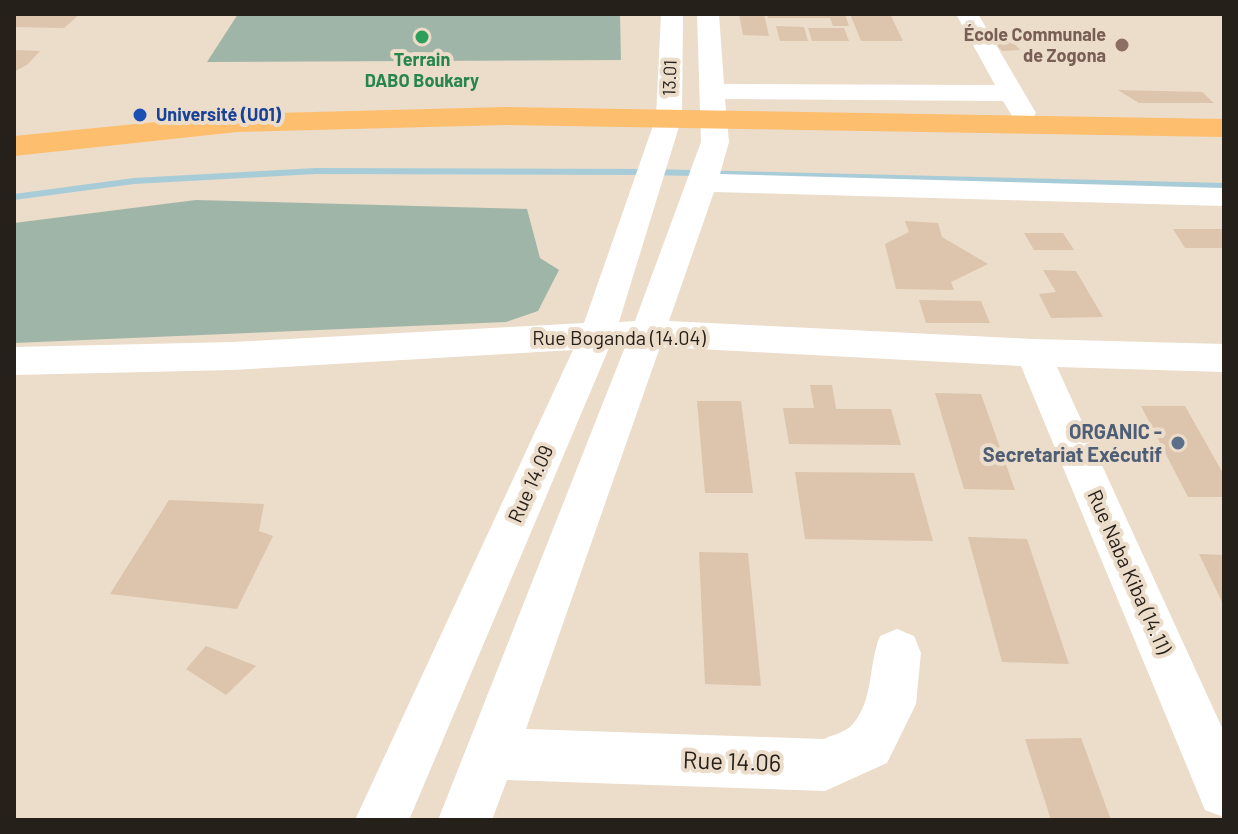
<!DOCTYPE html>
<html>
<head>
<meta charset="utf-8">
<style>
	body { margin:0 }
	#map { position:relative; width:1238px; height:834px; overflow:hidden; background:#ecdcca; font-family:Barlow,sans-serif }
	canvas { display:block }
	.frame { position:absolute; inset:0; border:16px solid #26201a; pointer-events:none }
</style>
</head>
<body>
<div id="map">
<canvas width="1238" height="834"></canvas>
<div class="frame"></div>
</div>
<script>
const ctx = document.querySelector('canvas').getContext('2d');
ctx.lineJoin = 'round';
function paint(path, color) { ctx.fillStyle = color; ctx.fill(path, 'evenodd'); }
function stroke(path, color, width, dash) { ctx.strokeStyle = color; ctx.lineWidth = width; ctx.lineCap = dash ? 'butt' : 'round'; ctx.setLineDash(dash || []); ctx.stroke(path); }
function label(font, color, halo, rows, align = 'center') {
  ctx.font = font + ' Barlow,sans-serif'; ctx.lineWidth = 8; ctx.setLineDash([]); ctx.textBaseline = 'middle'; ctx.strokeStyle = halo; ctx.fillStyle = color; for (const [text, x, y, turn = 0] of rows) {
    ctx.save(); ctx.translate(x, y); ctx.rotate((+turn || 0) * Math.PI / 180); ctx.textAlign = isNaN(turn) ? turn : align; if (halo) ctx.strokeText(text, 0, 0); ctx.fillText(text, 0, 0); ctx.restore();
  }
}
paint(new Path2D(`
	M 238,14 L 620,14 L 621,60 L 207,62 Z
	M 196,200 L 527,209 L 540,258 L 559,270 L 538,311 L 506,322 L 14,343 L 14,223 Z`), '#9fb5a7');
paint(new Path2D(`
	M 316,168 L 651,169 L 1224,183 L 1224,189 L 651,175 L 316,174 L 134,184 L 14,200 L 14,194 L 134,178 Z`), '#a7ccd7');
paint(new Path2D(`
	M 14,14 L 80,14 L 64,28 L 14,27 Z
	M 739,14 L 764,14 L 769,36 L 743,35 Z
	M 767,14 L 845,14 L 849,26 L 833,26 L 830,18 L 768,18 Z
	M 850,14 L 890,14 L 903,41 L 861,41 Z
	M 776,26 L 804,27 L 808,41 L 780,41 Z
	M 808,28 L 844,28 L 849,41 L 812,41 Z
	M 1008,36 L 1020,50 L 1002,51 L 990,37 Z
	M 14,50 L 40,51 L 28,64 L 14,72 Z
	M 1118,90 L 1202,92 L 1214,103 L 1139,103 Z
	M 905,221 L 938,223 L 942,237 L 988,264 L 951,282 L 954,290 L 896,289 L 885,244 L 909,232 Z
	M 1173,229 L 1224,229 L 1224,248 L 1185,248 Z
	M 1024,233 L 1063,233 L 1074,250 L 1034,250 Z
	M 1043,270 L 1076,271 L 1103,317 L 1051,318 L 1039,294 L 1056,292 Z
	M 919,300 L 981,301 L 990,323 L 926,323 Z
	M 810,385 L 832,385 L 836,409 L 891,409 L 901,445 L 789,444 L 783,408 L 814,408 Z
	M 935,393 L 981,394 L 1015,490 L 964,489 Z
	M 697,401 L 741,401 L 753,493 L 705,493 Z
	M 1141,406 L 1185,406 L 1224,475 L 1224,497 L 1188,497 Z
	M 795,472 L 914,473 L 933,541 L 805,539 Z
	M 169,500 L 264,504 L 259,531 L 273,536 L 237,609 L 110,594 Z
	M 968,537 L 1027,539 L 1069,664 L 1002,662 Z
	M 699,552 L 748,553 L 761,686 L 705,684 Z
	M 1199,554 L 1224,555 L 1224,606 Z
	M 206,646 L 256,666 L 226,695 L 186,669 Z
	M 1081,738 L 1111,820 L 1051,820 L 1025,739 Z`), '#dcc5ac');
paint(new Path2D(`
	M 661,14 L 683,14 L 682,117 L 619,322 L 635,321 L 701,142 L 697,14 L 719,14 L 724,84 L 995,85 L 956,14 L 978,14 L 1036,113 L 1032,119 L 1014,119 L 1003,101 L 725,99 L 729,142 L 720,174 L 1224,188 L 1224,206 L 714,192 L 669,321 L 1033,339 L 1224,344 L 1224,372 L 1057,367 L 1224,732 L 1224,817 L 1205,810 L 1021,366 L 660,347 L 526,729 L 824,739 C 832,735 846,732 852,725 C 874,701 868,665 880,636 L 897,629 L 914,636 L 921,653 L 916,704 L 887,763 L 825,791 L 507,780 L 492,820 L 438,820 L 625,347 L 609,348 L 409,820 L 355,820 L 573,350 L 233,370 L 14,375 L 14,347 L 233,342 L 584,323 L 656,117 Z`), '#fff');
paint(new Path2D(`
	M 505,107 L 1224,119 L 1224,137 L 505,125 L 237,132 L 14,156 L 14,136 L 237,114 Z`), '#fdbe6e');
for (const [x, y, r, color] of [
	[422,37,8,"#2e9e5b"],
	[1122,45,8,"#8d6e63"],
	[140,115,8,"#1a4fb4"],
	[1178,443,8,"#5c6f8a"]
]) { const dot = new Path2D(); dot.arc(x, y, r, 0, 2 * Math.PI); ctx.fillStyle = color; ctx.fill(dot); stroke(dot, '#ecdcca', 3); }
label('bold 18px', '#785e54', '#ecdcca', [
	["École Communale",1106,35],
	["de Zogona",1106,56]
], 'right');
label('bold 18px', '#27864d', '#ecdcca', [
	["Terrain",422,60],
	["DABO Boukary",422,81]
]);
label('18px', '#26201a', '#ecdcca', [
	["13.01",670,78,-88]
]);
label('bold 18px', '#164399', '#ecdcca', [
	["Université (U01)",156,115]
], 'left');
label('20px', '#26201a', '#ecdcca', [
	["Rue Boganda (14.04)",619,338],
	["Rue 14.09",531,484,-66],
	["Rue Naba Kiba (14.11)",1129,572,66]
]);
label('bold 20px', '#4e5e75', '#ecdcca', [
	["ORGANIC -",1162,432],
	["Secretariat Exécutif",1162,455]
], 'right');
label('24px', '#26201a', '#ecdcca', [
	["Rue 14.06",732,762,2]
]);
</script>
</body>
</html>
